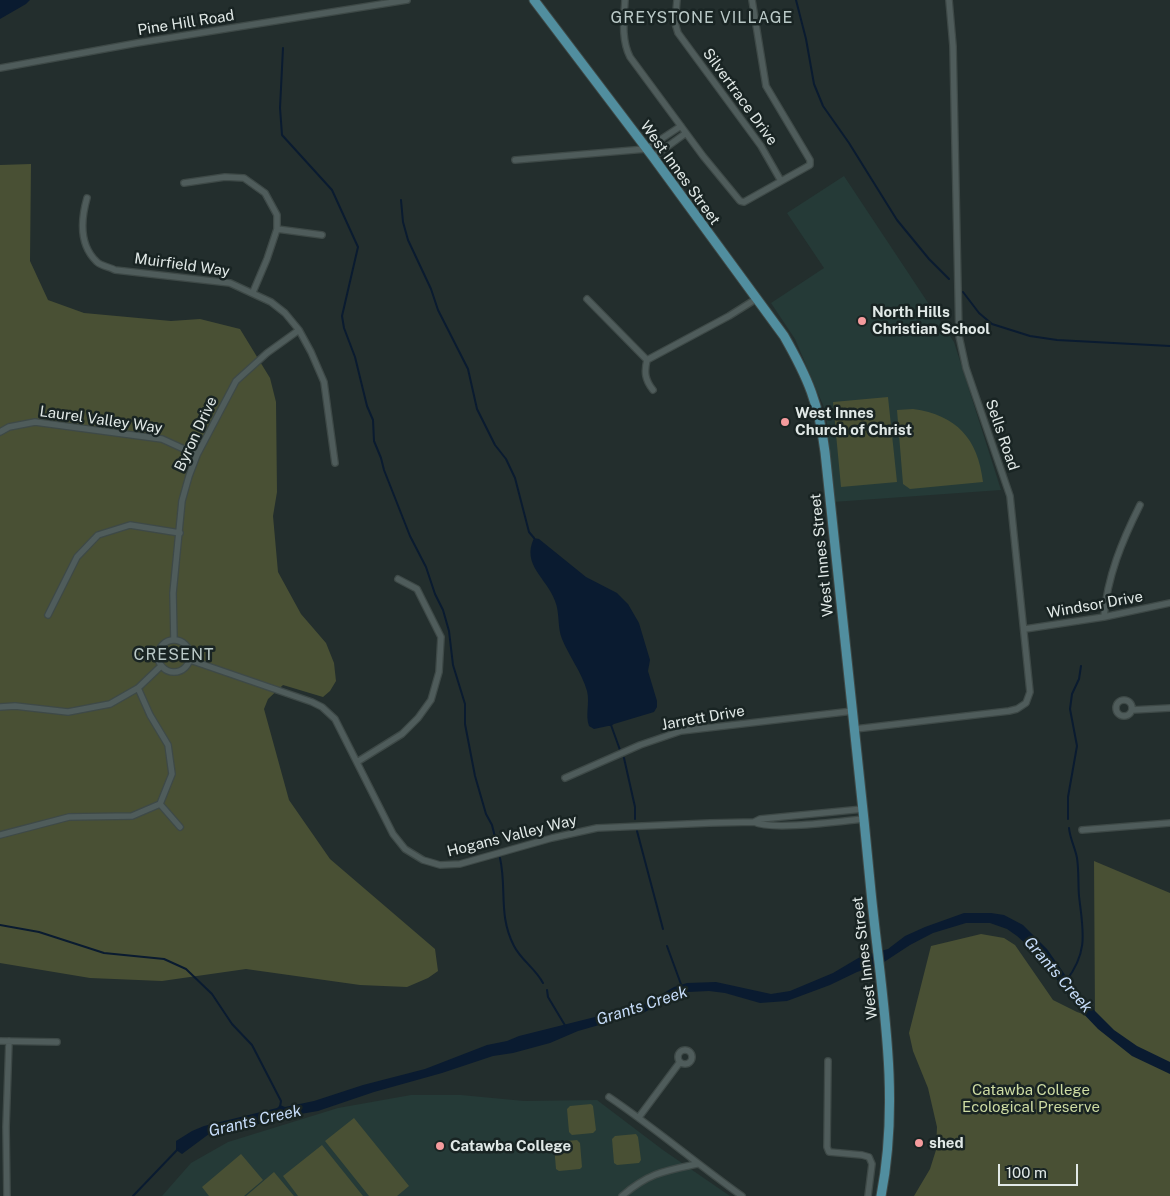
<!DOCTYPE html>
<html>
<head>
<meta charset="utf-8">
<style>
	body { margin:0 }
	#map { position:relative; width:1170px; height:1196px; overflow:hidden; background:#232e2d; font-family:"Public Sans",sans-serif }
	canvas { display:block }
	.scale { position:absolute; left:998px; top:1164px; width:80px; height:22px; box-sizing:border-box; border:2px solid #e1e9e7; border-top:0; padding-left:6px; font-size:15px; line-height:18px; white-space:nowrap; color:#e1e9e7; -webkit-text-stroke:4px #192423; paint-order:stroke }
</style>
</head>
<body>
<div id="map">
<canvas width="1170" height="1196"></canvas>
<div class="scale">100 m</div>
</div>
<script>
const ctx = document.querySelector('canvas').getContext('2d');
ctx.lineJoin = 'round';
function paint(path, color) { ctx.fillStyle = color; ctx.fill(path, 'evenodd'); }
function stroke(path, color, width, dash) { ctx.strokeStyle = color; ctx.lineWidth = width; ctx.lineCap = dash ? 'butt' : 'round'; ctx.setLineDash(dash || []); ctx.stroke(path); }
function label(font, color, halo, rows, align = 'center') {
  ctx.font = font + ' "Public Sans",sans-serif'; ctx.lineWidth = 5; ctx.setLineDash([]); ctx.textBaseline = 'middle'; ctx.strokeStyle = halo; ctx.fillStyle = color; for (const [text, x, y, turn = 0] of rows) {
    ctx.save(); ctx.translate(x, y); ctx.rotate((+turn || 0) * Math.PI / 180); ctx.textAlign = isNaN(turn) ? turn : align; if (halo) ctx.strokeText(text, 0, 0); ctx.fillText(text, 0, 0); ctx.restore();
  }
}
paint(new Path2D(`
	M 844,176 L 954,342 L 1001,490 L 833,502 L 826,412 L 795,339 L 771,303 L 824,268 L 787,213 Z
	M 411,1095 L 461,1095 L 524,1101 L 597,1100 L 663,1150 L 730,1196 L 162,1196 L 191,1163 L 228,1142 L 338,1108 Z`), '#253a37');
paint(new Path2D(`
	M 31,164 L 30,261 L 48,300 L 84,313 L 171,321 L 200,319 L 240,329 L 270,378 L 276,402 L 277,492 L 273,516 L 278,572 L 301,614 L 326,643 L 334,663 L 336,681 L 330,691 L 323,697 L 283,685 L 268,699 L 264,709 L 289,800 L 330,859 L 435,949 L 438,971 L 428,978 L 407,987 L 360,985 L 246,969 L 162,981 L 90,978 L 0,963 L 0,165 Z
	M 888,397 L 897,482 L 841,487 L 833,402 Z
	M 913,409 C 957,415 978,439 983,482 L 910,489 L 903,484 L 897,410 Z
	M 1094,861 L 1170,893 L 1170,1196 L 914,1196 L 930,1169 L 936,1150 L 937,1127 L 928,1088 L 913,1051 L 909,1033 L 931,946 L 981,934 L 1004,938 L 1015,945 L 1053,1000 L 1077,1012 L 1095,1018 Z
	M 591,1104 L 593,1106 L 596,1130 L 593,1133 L 572,1135 L 569,1132 L 567,1109 L 570,1106 Z
	M 354,1118 L 409,1186 L 397,1196 L 369,1196 L 325,1141 Z
	M 636,1134 L 638,1137 L 641,1160 L 639,1163 L 617,1165 L 614,1163 L 612,1139 L 615,1136 Z
	M 577,1140 L 580,1143 L 582,1167 L 580,1169 L 559,1171 L 556,1169 L 554,1145 L 556,1142 Z
	M 322,1145 L 363,1196 L 298,1196 L 283,1176 Z
	M 241,1154 L 263,1180 L 244,1196 L 209,1196 L 202,1187 Z
	M 274,1172 L 294,1196 L 246,1196 Z`), '#495034');
paint(new Path2D(`
	M 0,0 L 30,0 L 26,4 L 0,19 Z
	M 534,538 L 539,539 L 586,577 L 617,593 L 628,604 L 639,623 L 650,660 L 648,671 L 657,701 L 657,707 L 654,712 L 614,724 L 611,726 L 608,726 L 594,729 L 589,726 C 585,715 590,703 587,691 C 582,673 569,656 562,639 C 557,627 560,613 555,601 C 547,578 521,565 534,538 Z
	M 964,913 L 991,913 L 1004,915 L 1023,925 L 1047,949 L 1080,996 L 1114,1030 L 1137,1046 L 1170,1062 L 1170,1074 L 1132,1056 L 1098,1029 L 1078,1008 L 1040,957 L 1017,936 L 1007,929 L 990,923 L 966,923 L 933,933 L 910,945 L 881,964 L 857,972 L 830,985 L 787,1001 L 760,1003 L 725,993 L 709,991 L 688,992 L 675,996 L 645,1012 L 578,1031 L 550,1043 L 513,1053 L 493,1056 L 442,1073 L 374,1092 L 318,1111 L 277,1118 L 247,1128 L 209,1134 L 182,1154 L 176,1150 L 176,1141 L 192,1131 L 204,1126 L 277,1108 L 280,1105 L 285,1107 L 314,1101 L 363,1085 L 425,1069 L 487,1045 L 507,1041 L 519,1036 L 643,1005 L 674,987 L 687,983 L 716,982 L 771,994 L 790,991 L 833,973 L 860,957 L 888,949 L 905,936 L 925,927 Z`), '#0a1b30');
stroke(new Path2D(`
	M 796,0 L 806,39 L 814,84 L 823,106 L 849,143 L 897,220 L 929,259 L 949,279
	M 283,48 L 280,108 L 282,135 L 332,190 L 358,247 L 342,316 L 344,328 L 355,357 L 367,406 L 373,420 L 374,441 L 381,458 L 384,470 L 410,536 L 426,567 L 435,594 L 443,610 L 449,631 L 453,665 L 465,704 L 465,724 L 475,776 L 486,814 L 492,825 L 497,845
	M 401,200 L 403,222 L 408,240 L 431,289 L 438,310 L 468,369 L 477,409 L 495,445 L 506,459 L 515,478 L 529,532 L 534,538
	M 963,292 L 979,313 L 992,324 L 1030,336 L 1057,340 L 1170,346
	M 611,725 L 620,750
	M 624,758 L 635,807 L 635,819
	M 1068,819 L 1068,797 L 1077,746 L 1070,709 L 1072,694 L 1079,679 L 1081,666
	M 637,831 L 663,929
	M 500,858 C 507,889 498,915 514,946 C 521,960 535,968 543,983
	M 0,925 L 39,932 L 104,953 L 164,959 L 186,969 L 212,994 L 232,1024 L 252,1045 L 281,1101 L 280,1107
	M 667,946 L 682,987
	M 1066,981 C 1089,951 1083,931 1079,896 C 1078,884 1079,871 1077,858 C 1075,847 1070,839 1069,828
	M 547,990 L 548,997 L 566,1027
	M 133,1196 L 178,1149`), '#0a1b30', 2);
const minor = new Path2D(`
	M 625,0 C 624,19 621,39 630,57 L 703,156 L 740,201 L 744,202 L 810,165 L 810,160 L 766,86 L 752,0
	M 677,0 L 675,23 L 678,33 L 761,146 L 781,181
	M 0,68 L 137,43 L 407,0
	M 653,157 L 686,133
	M 515,160 L 646,149 L 681,126
	M 184,183 L 225,177 L 244,178 L 265,193 L 277,215 L 277,229 L 267,259 L 253,292
	M 87,198 C 81,219 79,245 97,262 C 101,266 110,267 115,270 L 230,283 L 271,302 L 285,313 L 299,330 L 311,352 L 324,382 L 335,463
	M 277,229 L 322,235
	M 587,299 L 647,360 C 644,372 645,380 653,390
	M 647,360 L 729,316 L 756,299
	M 0,432 L 9,427 L 35,422 L 162,439 L 197,455
	M 48,615 L 77,557 L 98,535 L 130,525 L 180,533
	M 1104,617 C 1107,577 1122,541 1140,505
	M 1025,629 L 1104,617 L 1170,603
	M158 656a16 16 0 1 1 32 0a16 16 0 1 1-32 0Z
	M 174,640 L 173,593 L 182,501 L 189,476 L 197,455 L 236,381 L 267,353 L 299,330
	M 190,660 L 312,702 L 322,707 L 335,719 L 393,834 L 405,849 L 423,860 L 440,865 L 460,864 L 552,838 L 597,828 L 710,823 L 754,822
	M1116 708a8 8 0 1 1 16 0a8 8 0 1 1-16 0Z
	M 0,707 L 15,706 L 68,712 L 110,704 L 138,688 L 161,666
	M 1132,710 L 1170,708
	M 855,729 L 1009,711 L 1017,709 L 1026,703 L 1030,692 L 1010,496 L 966,368 L 959,336 L 953,46 L 949,0
	M 357,762 L 402,734 L 418,718 L 431,700 L 439,672 L 441,637 L 417,589 L 398,579
	M 565,778 L 640,745 L 681,731 L 853,711
	M 160,804 L 180,827
	M 863,809 L 760,819 L 754,822 C 772,831 842,821 864,819
	M 1082,830 L 1170,823
	M 0,835 L 69,817 L 132,816 L 160,804 L 172,774 L 168,745 L 150,715 L 138,688
	M 0,1041 L 57,1042
	M678 1057a7 7 0 1 1 14 0a7 7 0 1 1-14 0Z
	M 828,1061 L 827,1147 L 829,1152 L 862,1155 L 869,1157 L 872,1164 L 868,1196
	M 609,1097 C 655,1128 697,1164 742,1196
	M 639,1117 L 680,1062
	M 7,1196 L 6,1127 L 9,1041
	M 622,1196 C 649,1173 664,1171 697,1164`);
const primary = new Path2D(`
	M 534,0 L 653,157 L 784,336 C 808,378 819,404 825,452 C 841,598 857,745 871,892 C 881,993 901,1094 881,1196`);
stroke(minor, '#3e4947', 8);
stroke(primary, '#3e4947', 11);
stroke(minor, '#4f5c5b', 5.5);
stroke(primary, '#518e9f', 9);
for (const [x, y, r, color] of [
	[862,321,5,"#f59b9d"],
	[785,422,5,"#f59b9d"],
	[919,1143,5,"#f59b9d"],
	[440,1146,5,"#f59b9d"]
]) { const dot = new Path2D(); dot.arc(x, y, r, 0, 2 * Math.PI); ctx.fillStyle = color; ctx.fill(dot); stroke(dot, '#192423', 2); }
label('15px', '#e1e9e7', '#192423', [
	["Pine Hill Road",186,23,-9],
	["Silvertrace Drive",740,97,54],
	["West Innes Street",680,173,54],
	["Muirfield Way",182,265,8],
	["Laurel Valley Way",101,420,8],
	["Byron Drive",196,434,-65],
	["Sells Road",1002,435,71],
	["West Innes Street",822,555,-96],
	["Windsor Drive",1095,605,-10],
	["Jarrett Drive",703,718,-10],
	["Hogans Valley Way",512,836,-14],
	["West Innes Street",865,958,-97]
]);
label('bold 15px', '#e1e9e7', '#192423', [
	["North Hills",872,312],
	["Christian School",872,329],
	["West Innes",795,413],
	["Church of Christ",795,430],
	["shed",929,1143],
	["Catawba College",450,1146]
], 'left');
label('15px', '#cedca3', '#192423', [
	["Catawba College",1031,1090],
	["Ecological Preserve",1031,1107]
]);
ctx.letterSpacing = '1px';
label('16px', '#bac9c7', '#192423', [
	["GREYSTONE VILLAGE",702,18],
	["CRESENT",174,655]
]);
ctx.letterSpacing = '0px';
label('italic 16px', '#c7ddfa', '#192423', [
	["Grants Creek",1058,975,49],
	["Grants Creek",642,1006,-18],
	["Grants Creek",255,1121,-13]
]);
</script>
</body>
</html>
